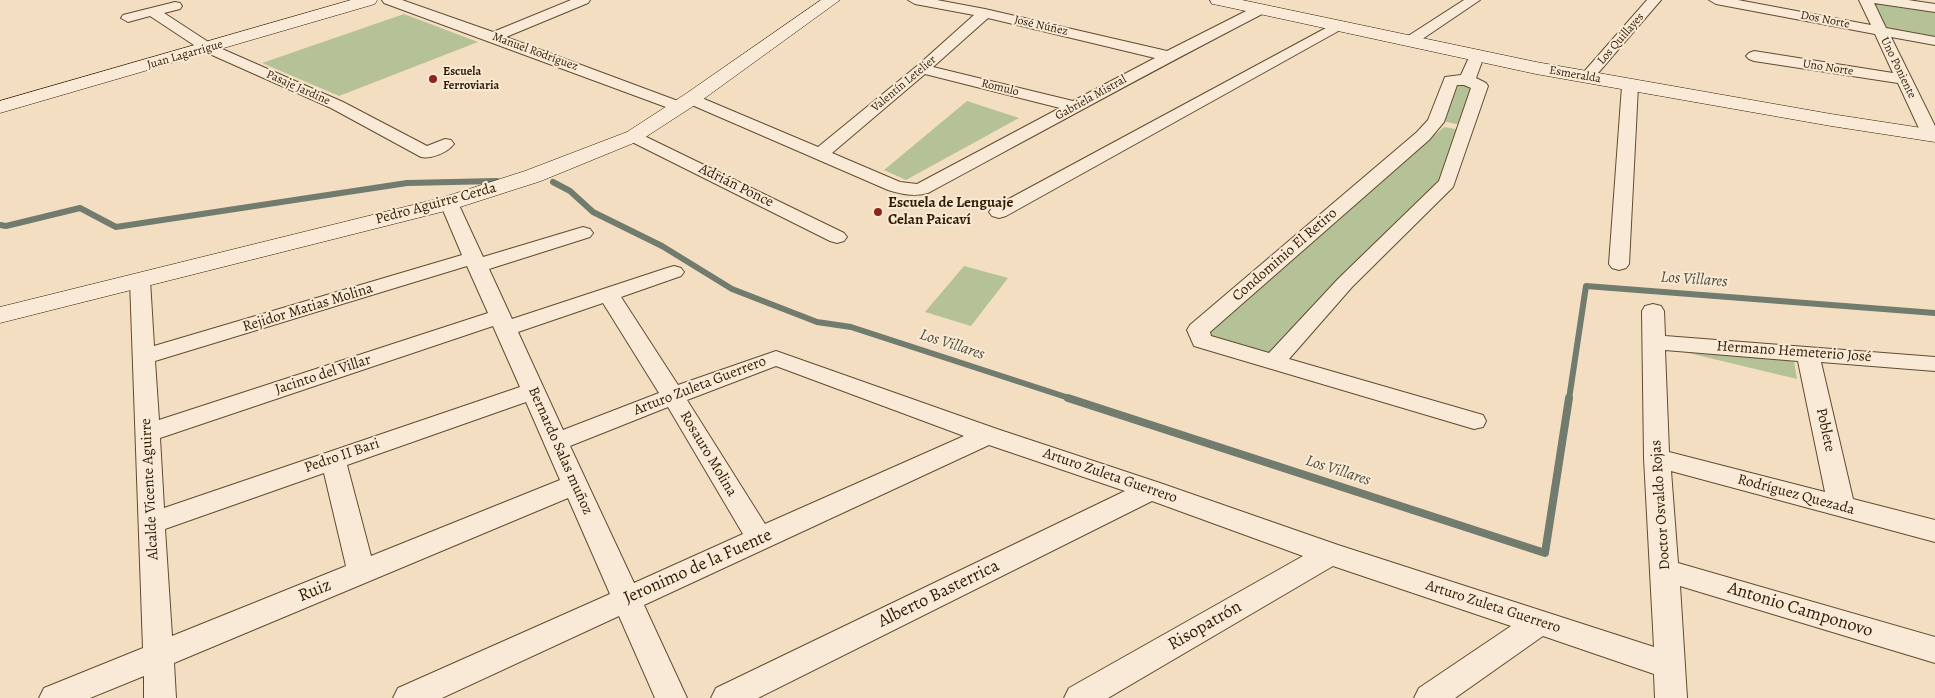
<!DOCTYPE html>
<html>
<head>
<meta charset="utf-8">
<style>
	body { margin:0 }
	canvas { display:block; background:#f4dec1 }
</style>
</head>
<body>
<canvas width="1935" height="698"></canvas>
<script>
const ctx = document.querySelector('canvas').getContext('2d');
ctx.lineJoin = 'round';
function paint(path, color) { ctx.fillStyle = color; ctx.fill(path, 'evenodd'); }
function stroke(path, color, width, dash) { ctx.strokeStyle = color; ctx.lineWidth = width; ctx.lineCap = dash ? 'butt' : 'round'; ctx.setLineDash(dash || []); ctx.stroke(path); }
function label(font, color, halo, rows, align = 'center') {
  ctx.font = font + ' Alegreya,serif'; ctx.lineWidth = 4; ctx.setLineDash([]); ctx.textBaseline = 'middle'; ctx.strokeStyle = halo; ctx.fillStyle = color; for (const [text, x, y, turn = 0] of rows) {
    ctx.save(); ctx.translate(x, y); ctx.rotate((+turn || 0) * Math.PI / 180); ctx.textAlign = isNaN(turn) ? turn : align; if (halo) ctx.strokeText(text, 0, 0); ctx.fillText(text, 0, 0); ctx.restore();
  }
}
paint(new Path2D(`
	M 1873,0 L 1935,9 L 1935,38 L 1883,28 Z
	M 404,14 L 478,42 L 339,96 L 262,63 Z
	M 1454,81 L 1477,87 L 1467,126 L 1441,121 Z
	M 967,101 L 1019,118 L 906,180 L 884,170 Z
	M 1444,127 L 1462,130 L 1441,184 L 1269,355 L 1214,339 L 1208,333 Z
	M 964,266 L 1008,278 L 971,326 L 925,312 Z
	M 1676,350 L 1794,361 L 1797,379 Z`), '#b5c297');
stroke(new Path2D(`
	M 553,182 L 570,191 L 593,212 L 662,246 L 732,289 L 817,322 L 851,327 L 1072,399
	M 0,225 L 6,226 L 80,208 L 116,227 L 407,183 L 497,181
	M 1569,399 L 1586,286 L 1935,313`), '#717b6e', 6);
stroke(new Path2D(`
	M 1068,398 L 1545,553 L 1569,398`), '#717b6e', 8);
const street = new Path2D(`
	M 382,0 L 402,0 L 493,32 L 571,0 L 590,0 L 588,3 L 506,37 L 686,104 L 688,107 L 686,110 L 674,110 L 384,3 Z
	M 908,0 L 937,0 L 985,9 L 1167,51 L 1256,6 L 1261,5 L 1268,9 L 1266,12 C 1152,71 1041,132 928,193 C 913,197 902,194 888,190 L 685,102 L 683,99 L 685,96 L 697,96 L 818,147 L 917,66 L 974,15 L 915,4 ZM 988,18 L 1155,58 L 1073,101 L 933,67 ZM 925,74 L 1060,108 L 917,184 L 900,182 L 832,153 Z
	M 1464,0 L 1480,0 L 1415,44 L 1405,44 L 1403,41 L 1405,38 Z
	M 1647,0 L 1661,0 L 1592,80 L 1582,80 L 1579,77 L 1582,74 Z
	M 1709,0 L 1738,0 L 1871,25 L 1859,0 L 1908,0 L 1935,4 L 1935,12 L 1874,3 L 1886,28 L 1935,37 L 1935,45 L 1891,37 L 1935,126 L 1935,139 L 1925,139 L 1922,135 L 1898,83 L 1754,61 L 1749,59 L 1746,56 L 1749,53 L 1754,51 L 1893,73 L 1875,34 L 1716,4 Z
	M 175,2 L 180,3 L 182,6 L 180,9 L 164,13 L 213,45 L 343,102 L 427,146 L 445,139 L 451,140 L 454,144 C 447,153 431,159 421,157 L 331,108 L 203,51 L 150,16 L 128,22 L 121,18 L 123,15 Z
	M 1337,22 L 1342,23 L 1344,26 L 1342,29 L 1006,216 L 999,218 L 992,216 L 989,212 L 992,208 Z
	M 1476,51 L 1481,53 L 1484,56 L 1476,78 L 1486,83 L 1488,86 L 1453,187 L 1352,287 L 1289,359 L 1483,415 L 1486,421 L 1483,427 L 1474,429 L 1194,346 L 1187,330 L 1190,325 L 1417,132 L 1428,120 L 1445,77 L 1461,75 L 1471,53 ZM 1457,85 L 1464,85 L 1471,88 L 1439,181 L 1338,279 L 1269,353 L 1211,336 L 1210,332 L 1429,140 L 1444,122 Z
	M 1630,81 L 1636,83 L 1638,86 L 1629,264 L 1626,268 L 1619,270 L 1612,268 L 1609,264 L 1622,86 L 1624,83 Z
	M 634,131 L 844,233 L 847,237 L 844,241 L 837,243 L 830,241 L 628,140 L 625,136 L 628,132 Z
	M 449,197 L 456,199 L 458,203 L 483,257 L 583,227 L 590,229 L 593,233 L 590,237 L 489,269 L 512,319 L 667,268 L 674,266 L 681,268 L 684,272 L 681,276 L 621,297 L 678,385 L 776,351 L 997,429 L 1160,483 L 1338,545 L 1654,647 L 1644,458 L 1642,311 L 1645,306 L 1653,304 L 1661,306 L 1664,311 L 1665,336 L 1935,357 L 1935,371 L 1821,362 L 1853,499 L 1935,520 L 1935,542 L 1671,471 L 1678,563 L 1935,637 L 1935,663 L 1680,586 L 1687,698 L 1655,698 L 1654,674 L 1543,636 L 1455,698 L 1414,698 L 1419,688 L 1511,626 L 1333,566 L 1108,698 L 1064,698 L 1069,688 L 1303,556 L 1152,501 L 758,698 L 711,698 L 716,688 L 1125,491 L 989,445 L 644,605 L 687,698 L 655,698 L 619,616 L 442,698 L 393,698 L 398,688 L 610,594 L 568,498 L 174,663 L 176,698 L 144,698 L 144,676 L 90,698 L 39,698 L 44,688 L 143,648 L 130,280 L 133,276 L 140,274 L 147,276 L 150,280 L 154,346 L 462,255 L 440,203 L 442,199 ZM 467,266 L 488,313 L 159,420 L 155,361 ZM 603,303 L 659,393 L 563,430 L 518,332 ZM 493,326 L 520,387 L 164,508 L 160,438 ZM 1665,350 L 1798,361 L 1825,492 L 1669,452 ZM 776,366 L 964,436 L 765,524 L 687,400 ZM 526,402 L 560,480 L 371,556 L 347,465 ZM 668,407 L 743,534 L 634,583 L 570,446 ZM 324,473 L 346,566 L 172,636 L 165,529 Z`);
const secondary = new Path2D(`
	M 351,0 L 377,0 L 375,4 L 0,113 L 0,101 Z
	M 821,0 L 840,0 L 698,103 L 641,140 L 541,181 L 457,208 L 0,323 L 0,307 L 441,198 L 525,171 L 627,132 L 684,95 Z
	M 1210,0 L 1242,0 L 1536,62 L 1831,114 L 1935,130 L 1935,142 L 1831,126 L 1536,74 L 1218,5 L 1212,4 Z`);
stroke(street, '#614c30', 2);
stroke(secondary, '#301c00', 1);
paint(street, '#f8ead7');
paint(secondary, '#f8ead7');
for (const [x, y, r, color] of [
	[433,79,5,"#8f2418"],
	[878,212,5,"#8f2418"]
]) { const dot = new Path2D(); dot.arc(x, y, r, 0, 2 * Math.PI); ctx.fillStyle = color; ctx.fill(dot); stroke(dot, '#f8ead7', 2); }
label('12px', '#301c00', '#f8ead7', [
	["Dos Norte",1825,20,11],
	["José Núñez",1041,26,13],
	["Los Quillayes",1621,39,-49],
	["Manuel Rodríguez",535,52,20],
	["Juan Lagarrigue",185,55,-16],
	["Uno Norte",1828,68,9],
	["Uno Poniente",1898,68,64],
	["Esmeralda",1575,75,10],
	["Valentín Letelier",904,84,-40],
	["Pasaje Jardine",298,88,24],
	["Romulo",1000,88,14],
	["Gabriela Mistral",1091,98,-29]
]);
label('bold 12px', '#301c00', '#f8ead7', [
	["Escuela",443,72],
	["Ferroviaria",443,86]
], 'left');
label('15px', '#301c00', '#f8ead7', [
	["Adrián Ponce",736,186,26],
	["Pedro Aguirre Cerda",436,204,-15],
	["Condominio El Retiro",1285,255,-41],
	["Rejidor Matias Molina",308,308,-17],
	["Hermano Hemeterio José",1794,352,4],
	["Jacinto del Villar",323,375,-18],
	["Arturo Zuleta Guerrero",700,386,-21],
	["Poblete",1825,430,78],
	["Bernardo Salas muñoz",560,451,66],
	["Rosauro Molina",708,454,59],
	["Pedro II Bari",342,456,-19],
	["Arturo Zuleta Guerrero",1110,476,19],
	["Alcalde Vicente Aguirre",150,489,-93],
	["Rodríguez Quezada",1796,495,15],
	["Doctor Osvaldo Rojas",1661,505,-94],
	["Arturo Zuleta Guerrero",1493,607,18]
]);
label('bold 15px', '#301c00', '#f8ead7', [
	["Escuela de Lenguaje",888,203],
	["Celan Paicaví",888,220]
], 'left');
label('italic 16px', '#504c37', '#f8ead7', [
	["Los Villares",1694,280,4],
	["Los Villares",952,345,18],
	["Los Villares",1338,471,18]
]);
label('18px', '#301c00', '#f8ead7', [
	["Jeronimo de la Fuente",698,567,-24],
	["Ruiz",315,591,-22],
	["Alberto Basterrica",939,594,-26],
	["Antonio Camponovo",1800,610,17],
	["Risopatrón",1205,626,-30]
]);
</script>
</body>
</html>
